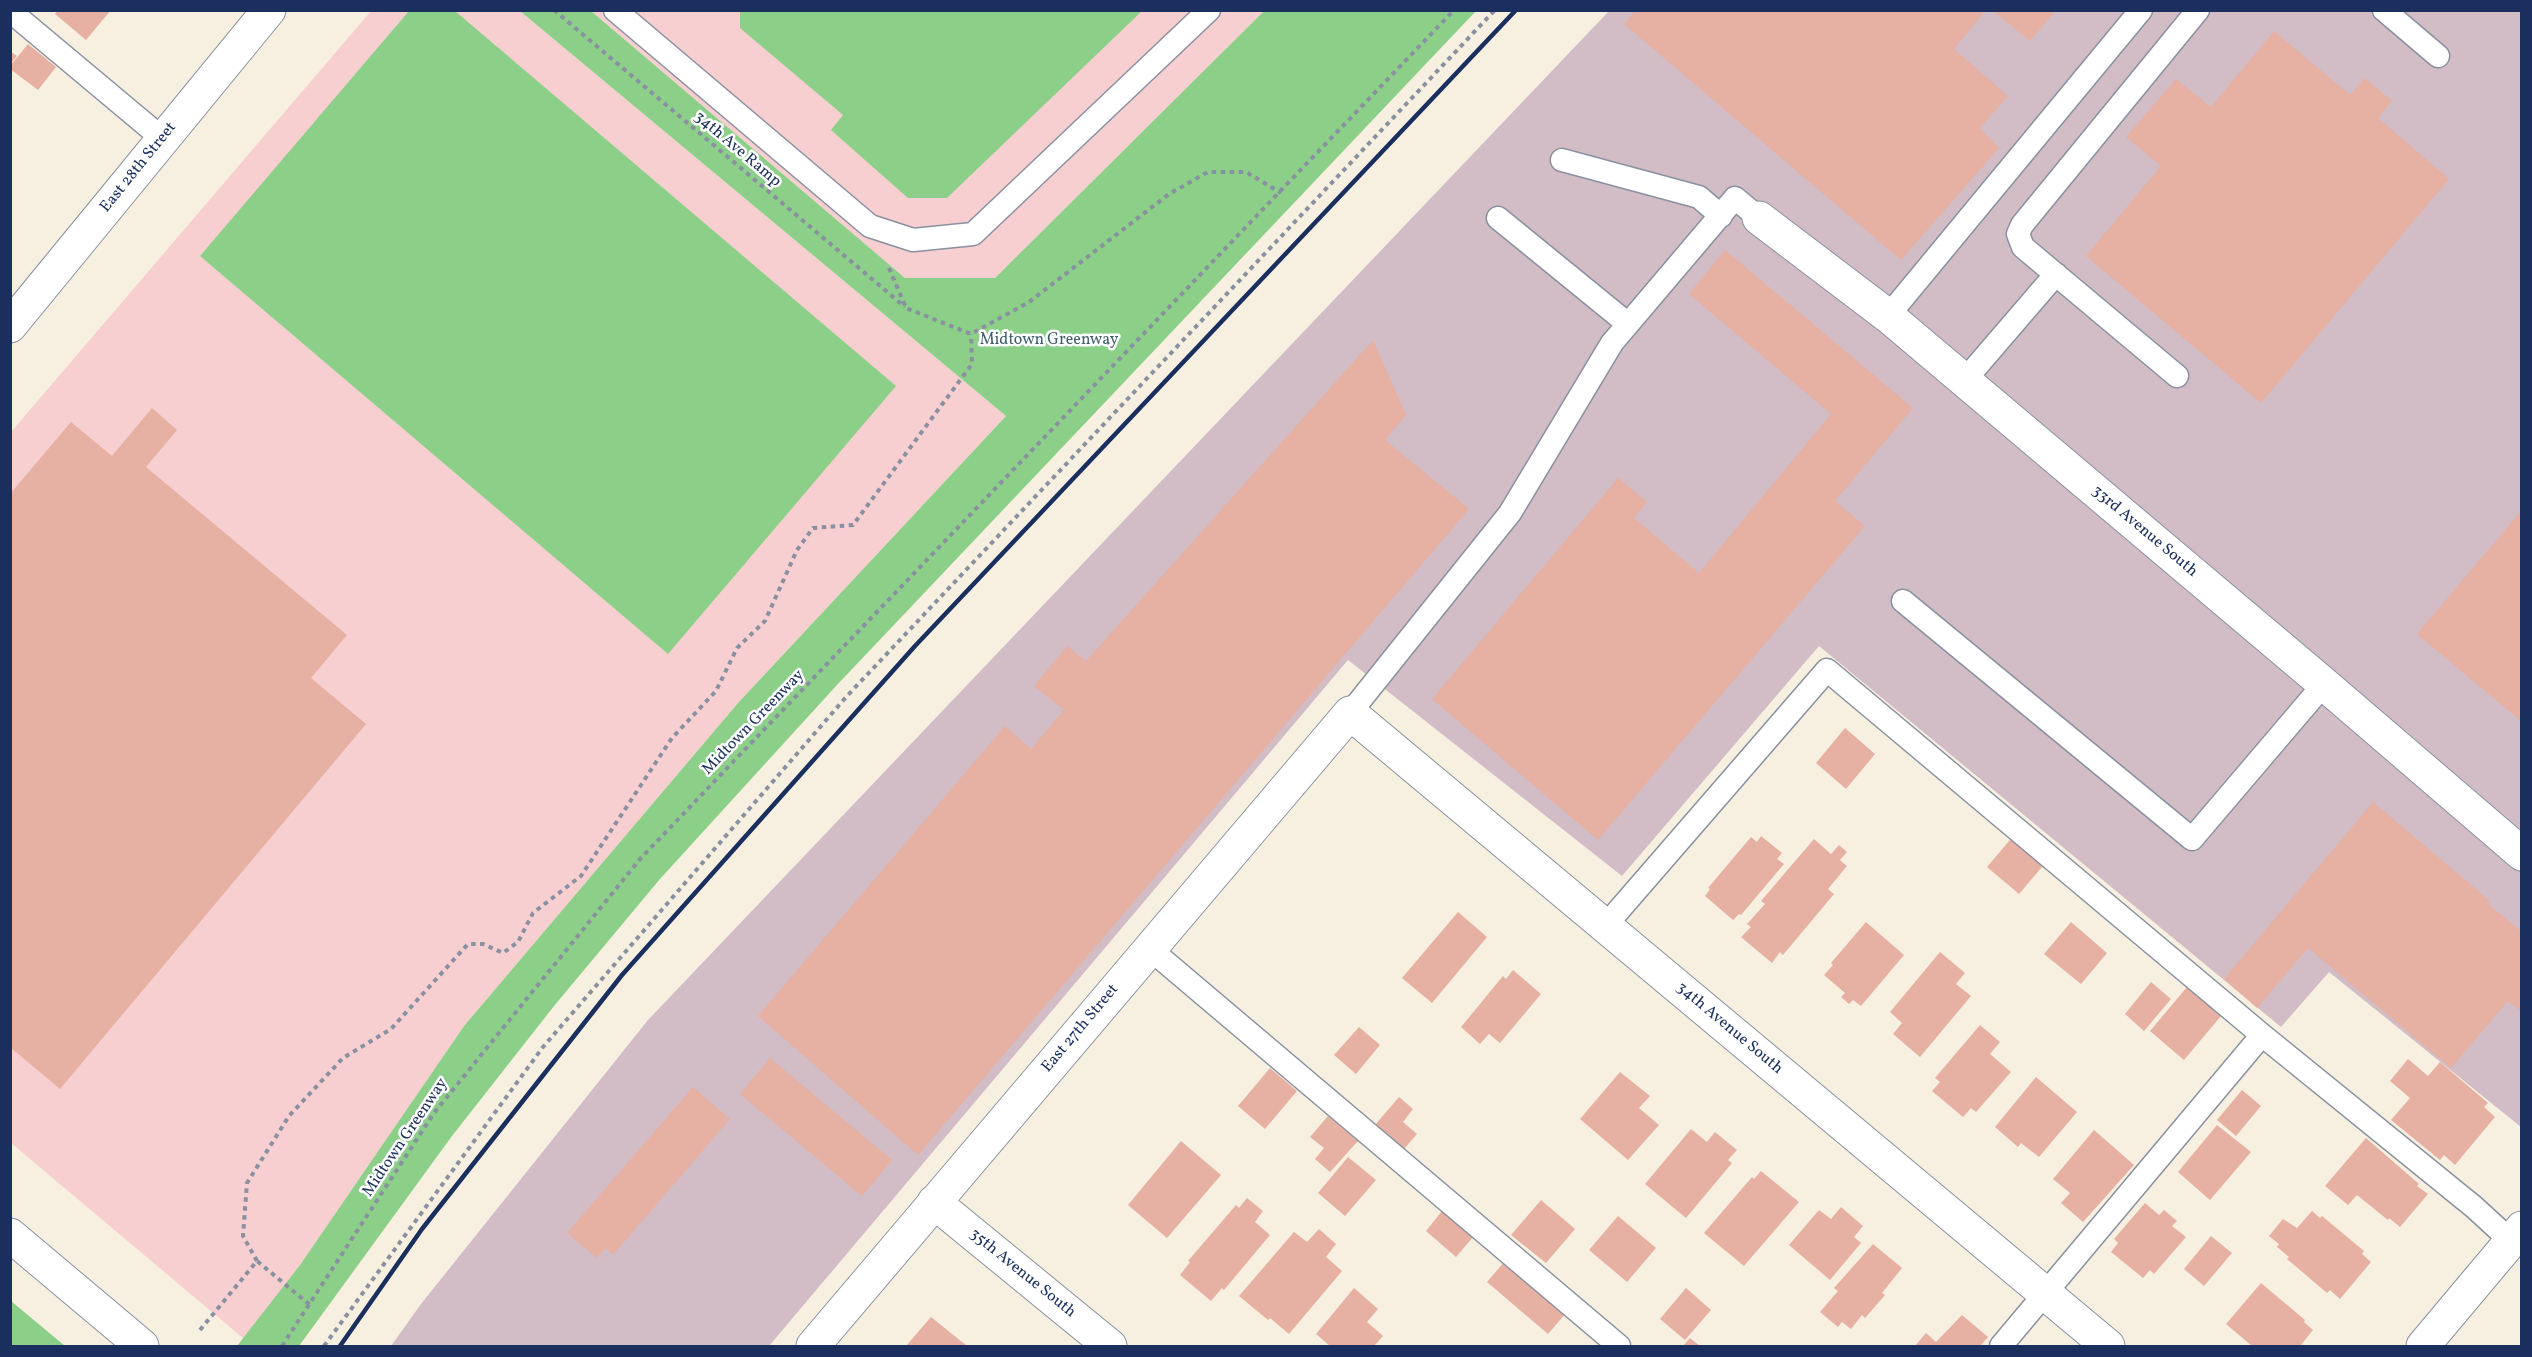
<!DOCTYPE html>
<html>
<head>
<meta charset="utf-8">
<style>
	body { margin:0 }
	#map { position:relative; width:2532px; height:1357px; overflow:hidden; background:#f7f0e0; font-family:Vollkorn,serif }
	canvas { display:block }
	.frame { position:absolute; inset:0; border:12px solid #1b2f5e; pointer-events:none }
</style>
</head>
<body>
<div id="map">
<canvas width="2532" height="1357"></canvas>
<div class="frame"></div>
</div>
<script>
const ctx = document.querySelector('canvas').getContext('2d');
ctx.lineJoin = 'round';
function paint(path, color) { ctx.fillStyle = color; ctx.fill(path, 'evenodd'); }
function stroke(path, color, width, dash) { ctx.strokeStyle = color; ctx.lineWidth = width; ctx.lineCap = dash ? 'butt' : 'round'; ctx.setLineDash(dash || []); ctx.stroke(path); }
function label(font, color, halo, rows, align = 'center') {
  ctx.font = font + ' Vollkorn,serif'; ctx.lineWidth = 5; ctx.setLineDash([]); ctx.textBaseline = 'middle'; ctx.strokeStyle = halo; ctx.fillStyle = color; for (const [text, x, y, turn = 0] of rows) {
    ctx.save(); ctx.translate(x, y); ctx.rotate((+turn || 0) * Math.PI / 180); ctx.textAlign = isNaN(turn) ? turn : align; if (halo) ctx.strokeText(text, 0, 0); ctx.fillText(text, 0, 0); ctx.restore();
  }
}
paint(new Path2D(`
	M 371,11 L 520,11 L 1006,416 L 738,703 L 464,1026 L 300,1265 L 244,1339 L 11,1143 L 11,432 Z
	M 591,11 L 1264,11 L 995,278 L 905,278 Z`), '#f7cfd1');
paint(new Path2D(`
	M 1609,11 L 2521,11 L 2521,1127 L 2329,972 L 2281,1027 L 1819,646 L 1622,876 L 1348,660 L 769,1346 L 391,1346 L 421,1304 L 648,1020 Z`), '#d2bdc6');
paint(new Path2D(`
	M 409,11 L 455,11 L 896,386 L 668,654 L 200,256 Z
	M 520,11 L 591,11 L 905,278 L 995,278 L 1264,11 L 1476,11 L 836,686 L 660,879 L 554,1006 L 452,1136 L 299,1346 L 237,1346 L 300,1265 L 464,1026 L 738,703 L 1006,416 Z
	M 740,11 L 740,10 L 1142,11 L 947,198 L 908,198 L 831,130 L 843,115 L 740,28 Z
	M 10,1301 L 11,1301 L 65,1346 L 11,1346 Z`), '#8ccf88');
paint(new Path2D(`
	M 58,10 L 111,10 L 86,40 L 55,14 Z
	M 1636,10 L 1986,10 L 1954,49 L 2008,96 L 1980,128 L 1999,148 L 1901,260 L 1624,24 Z
	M 1992,10 L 2056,10 L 2030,41 Z
	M 2274,31 L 2350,95 L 2365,78 L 2392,101 L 2378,118 L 2449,179 L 2261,403 L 2086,256 L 2161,166 L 2126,137 L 2176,79 L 2211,107 Z
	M 28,44 L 56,67 L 38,90 L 10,69 L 10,66 Z
	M 10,51 L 17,56 L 10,64 Z
	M 1725,250 L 1913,408 L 1835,501 L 1865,526 L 1598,840 L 1432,699 L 1618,478 L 1647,502 L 1634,518 L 1699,573 L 1831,414 L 1689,294 Z
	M 1373,340 L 1406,415 L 1385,440 L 1469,509 L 918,1155 L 758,1016 L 1005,726 L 1031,749 L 1064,710 L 1034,686 L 1067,646 L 1086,661 Z
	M 152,408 L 177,430 L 146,467 L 347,635 L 311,678 L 366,724 L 60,1089 L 10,1047 L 10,494 L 71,422 L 112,456 Z
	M 2522,510 L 2522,722 L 2417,634 Z
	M 1845,728 L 1875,754 L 1846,789 L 1816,763 Z
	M 2373,802 L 2490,901 L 2488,904 L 2522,932 L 2522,1012 L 2508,1001 L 2451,1068 L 2308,948 L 2257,1008 L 2224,979 Z
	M 2015,834 L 2047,861 L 2019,894 L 1987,867 Z
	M 1761,836 L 1782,853 L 1777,859 L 1784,864 L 1741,915 L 1739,914 L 1733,920 L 1705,896 L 1710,889 L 1708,888 L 1751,837 L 1757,842 Z
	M 1814,839 L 1831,854 L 1839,845 L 1847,852 L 1840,860 L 1847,866 L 1828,889 L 1834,894 L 1783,955 L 1780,952 L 1772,963 L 1741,937 L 1751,927 L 1747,924 L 1765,904 L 1761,901 Z
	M 1458,912 L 1487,937 L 1432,1003 L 1402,978 Z
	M 1866,922 L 1904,955 L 1861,1006 L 1853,1000 L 1849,1004 L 1841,997 L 1845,993 L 1824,975 L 1833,965 L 1831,963 Z
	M 2071,922 L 2107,953 L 2081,984 L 2044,954 Z
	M 1940,952 L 1965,973 L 1956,984 L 1971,996 L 1920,1057 L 1893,1034 L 1902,1023 L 1890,1012 Z
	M 1513,970 L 1541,994 L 1500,1043 L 1489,1034 L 1480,1044 L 1461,1027 L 1503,976 L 1506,979 Z
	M 2151,982 L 2171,999 L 2144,1031 L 2125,1014 Z
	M 2187,987 L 2221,1016 L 2184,1060 L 2150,1031 Z
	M 1980,1025 L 2000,1042 L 1990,1054 L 2011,1072 L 1976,1112 L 1971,1108 L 1963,1117 L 1932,1091 L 1940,1082 L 1935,1078 Z
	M 1359,1027 L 1380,1045 L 1356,1074 L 1334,1055 Z
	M 770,1058 L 892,1160 L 862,1196 L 740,1094 Z
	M 2408,1059 L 2428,1076 L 2440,1062 L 2488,1103 L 2484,1107 L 2495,1117 L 2455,1165 L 2444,1155 L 2440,1160 L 2391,1120 L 2410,1098 L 2390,1081 Z
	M 1270,1068 L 1297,1091 L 1265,1129 L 1238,1106 Z
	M 1620,1072 L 1650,1096 L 1639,1108 L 1659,1125 L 1628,1160 L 1580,1119 Z
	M 2036,1077 L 2077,1112 L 2039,1157 L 2021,1143 L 2018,1147 L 1995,1127 Z
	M 693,1087 L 730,1119 L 613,1255 L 605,1248 L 597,1258 L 567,1233 Z
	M 2242,1090 L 2261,1106 L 2236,1136 L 2217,1120 Z
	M 1399,1097 L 1413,1109 L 1403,1122 L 1417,1134 L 1404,1149 L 1375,1125 Z
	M 1328,1116 L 1358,1141 L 1330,1172 L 1315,1159 L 1324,1148 L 1310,1137 Z
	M 2217,1125 L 2251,1152 L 2210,1200 L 2178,1172 Z
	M 1691,1129 L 1707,1142 L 1715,1132 L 1737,1150 L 1728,1160 L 1732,1163 L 1686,1218 L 1645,1184 Z
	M 2094,1130 L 2134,1165 L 2083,1222 L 2061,1203 L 2070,1193 L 2053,1179 Z
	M 2366,1138 L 2419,1184 L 2417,1186 L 2428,1194 L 2400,1227 L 2389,1218 L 2388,1220 L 2357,1195 L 2348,1205 L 2325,1186 Z
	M 1181,1141 L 1221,1175 L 1167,1238 L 1128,1205 Z
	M 1348,1157 L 1376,1180 L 1345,1216 L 1318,1193 Z
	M 1761,1171 L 1799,1202 L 1744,1266 L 1704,1233 L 1752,1177 L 1754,1179 Z
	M 1247,1198 L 1263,1211 L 1255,1222 L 1270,1235 L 1224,1290 L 1222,1288 L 1211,1301 L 1180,1275 L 1190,1262 L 1188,1261 L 1236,1205 L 1239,1208 Z
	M 1541,1200 L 1575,1229 L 1546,1263 L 1511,1235 Z
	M 2145,1203 L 2159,1215 L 2164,1210 L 2177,1221 L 2172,1226 L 2186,1237 L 2154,1274 L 2150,1270 L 2143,1278 L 2111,1252 L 2118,1243 L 2114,1239 Z
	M 1841,1207 L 1863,1226 L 1854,1237 L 1861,1243 L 1830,1280 L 1789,1245 L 1819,1210 L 1831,1219 Z
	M 1442,1211 L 1473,1237 L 1456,1257 L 1426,1231 Z
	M 2312,1211 L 2320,1218 L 2322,1216 L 2364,1251 L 2362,1254 L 2371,1262 L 2340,1299 L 2330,1290 L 2327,1293 L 2287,1259 L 2289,1257 L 2277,1247 L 2279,1244 L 2269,1236 L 2283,1219 L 2297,1228 Z
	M 1618,1216 L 1656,1248 L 1627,1282 L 1589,1250 Z
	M 1319,1229 L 1336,1244 L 1326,1257 L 1342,1271 L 1289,1334 L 1270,1318 L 1268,1320 L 1239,1296 L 1294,1232 L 1307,1242 Z
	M 2211,1236 L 2232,1253 L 2204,1286 L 2184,1269 Z
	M 1873,1244 L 1902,1268 L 1882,1293 L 1885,1295 L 1865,1318 L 1862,1315 L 1851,1329 L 1842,1322 L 1838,1327 L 1820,1312 L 1838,1291 L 1834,1288 Z
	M 1504,1262 L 1566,1313 L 1548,1334 L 1487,1282 Z
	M 2261,1283 L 2305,1320 L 2304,1322 L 2313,1330 L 2300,1346 L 2252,1346 L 2226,1324 Z
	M 1354,1288 L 1378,1309 L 1367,1322 L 1383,1336 L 1374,1346 L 1330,1346 L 1316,1334 Z
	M 1686,1288 L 1711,1310 L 1685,1340 L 1660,1319 Z
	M 1962,1315 L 1988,1337 L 1980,1346 L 1915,1346 L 1926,1333 L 1936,1342 Z
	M 931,1317 L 967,1346 L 906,1346 Z
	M 1690,1338 L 1700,1346 L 1683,1346 Z`), '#e6b0a2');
const lane = new Path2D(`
	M 615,10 L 870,226 L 913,240 L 973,234 L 1209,10
	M 2384,10 L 2438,56
	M 10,11 L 163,139
	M 1562,160 L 1699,197 L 1721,216
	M 1498,218 L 1628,324
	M 1888,316 L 2141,10
	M 2177,376 L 2023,247 L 2018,234 L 2022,225 L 2198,10
	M 1964,381 L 2056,274
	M 1903,601 L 2192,839 L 2324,684
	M 1350,713 L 1510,513 L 1612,343 L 1735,198 L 1759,218
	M 1606,925 L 1827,670 L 2262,1035 L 2474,1207 L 2511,1241
	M 1150,949 L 1619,1346
	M 2001,1346 L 2262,1035`);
const street = new Path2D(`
	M 1759,218 L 1888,316 L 2324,684 L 2522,854
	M 10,326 L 269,10
	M 934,1202 L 1110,1346
	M 813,1346 L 1350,713 L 2108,1346
	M 2423,1346 L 2522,1228`);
const secondary = new Path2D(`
	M 10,1235 L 142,1346`);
stroke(lane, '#89909f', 25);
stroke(street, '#89909f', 35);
stroke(secondary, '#89909f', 35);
stroke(new Path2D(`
	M 554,10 L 905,307
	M 889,268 L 906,308 L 971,334 L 1029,302 L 1169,194 L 1208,172 L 1246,172 L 1281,193
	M 257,1261 L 243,1236 L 247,1183 L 289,1116 L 343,1058 L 391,1029 L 468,944 L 483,944 L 503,953 L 518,942 L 533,913 L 581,876 L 672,738 L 716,691 L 737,648 L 765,621 L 797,550 L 813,528 L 853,525 L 972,364 L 971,334
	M 200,1330 L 257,1261 L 310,1305
	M 282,1346 L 434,1113 L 641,858 L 1454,10
	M 324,1346 L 543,1047 L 847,696 L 1495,10`), '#89909f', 4, [4.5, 4.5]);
stroke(lane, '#fff', 22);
stroke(street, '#fff', 33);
stroke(secondary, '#fff', 33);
stroke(new Path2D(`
	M 340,1346 L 422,1229 L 622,975 L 915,646 L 1516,10`), '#1b2f5e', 4.5);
label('16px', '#1b2f5e', '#fff', [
	["34th Ave Ramp",737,150,40],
	["East 28th Street",139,168,-51],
	["33rd Avenue South",2144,532,40],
	["Midtown Greenway",754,723,-46],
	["East 27th Street",1081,1029,-50],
	["34th Avenue South",1729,1029,40],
	["Midtown Greenway",406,1138,-56],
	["35th Avenue South",1022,1274,39]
]);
label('16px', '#3d5f6b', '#fff', [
	["Midtown Greenway",1049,341]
]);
</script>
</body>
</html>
